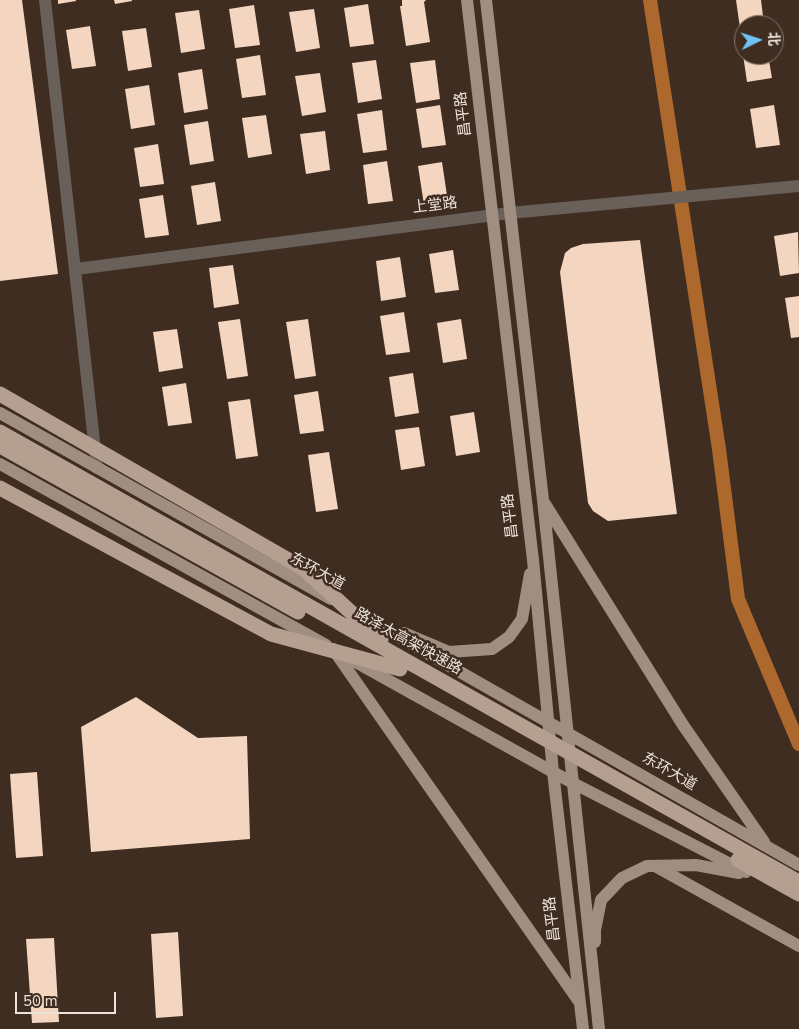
<!DOCTYPE html>
<html>
<head>
<meta charset="utf-8">
<style>
	body { margin:0 }
	#map { position:relative; width:799px; height:1029px; overflow:hidden; background:#3e2d20; font-family:"Nunito Sans","Noto Sans SC",sans-serif }
	canvas { display:block }
	.north { position:absolute; left:734px; top:15px; width:50px; height:50px; box-sizing:border-box; background:#3e2d20; border:1px solid #84756a; border-radius:50%; rotate:86deg; font-size:14px; font-weight:700; line-height:20px; text-align:center; color:#ede2da }
	.north::after { content:''; display:block; margin:auto; width:18px; height:22px; background:#70c2f4; clip-path:polygon(50% 0,100% 100%,50% 72%,0 100%) }
	.scale { position:absolute; left:15px; top:992px; width:101px; height:22px; box-sizing:border-box; border:2px solid #ede2da; border-top:0; padding-left:6px; font-size:15px; line-height:18px; white-space:nowrap; color:#ede2da; -webkit-text-stroke:4px #3e2d20; paint-order:stroke }
</style>
</head>
<body>
<div id="map">
<canvas width="799" height="1029"></canvas>
<div class="north">北</div>
<div class="scale">50 m</div>
</div>
<script>
const ctx = document.querySelector('canvas').getContext('2d');
ctx.lineJoin = 'round';
function stroke(path, color, width, dash) { ctx.strokeStyle = color; ctx.lineWidth = width; ctx.lineCap = dash ? 'butt' : 'round'; ctx.setLineDash(dash || []); ctx.stroke(path); }
function paint(path, color) { ctx.fillStyle = color; ctx.fill(path, 'evenodd'); }
function label(font, color, halo, rows, align = 'center') {
  ctx.font = font + ' "Nunito Sans","Noto Sans SC",sans-serif'; ctx.lineWidth = 5; ctx.setLineDash([]); ctx.textBaseline = 'middle'; ctx.strokeStyle = halo; ctx.fillStyle = color; for (const [text, x, y, turn = 0] of rows) {
    ctx.save(); ctx.translate(x, y); ctx.rotate((+turn || 0) * Math.PI / 180); ctx.textAlign = isNaN(turn) ? turn : align; if (halo) ctx.strokeText(text, 0, 0); ctx.fillText(text, 0, 0); ctx.restore();
  }
}
stroke(new Path2D(`
	M 650,0 L 719,449 L 738,599 L 799,744`), '#ad682e', 14);
paint(new Path2D(`
	M 0,0 L 22,0 L 58,274 L 0,281 Z
	M 58,0 L 76,0 L 76,1 L 58,4 Z
	M 114,0 L 132,0 L 132,1 L 115,4 Z
	M 402,0 L 426,0 L 424,2 L 430,42 L 406,46 L 400,6 L 402,6 Z
	M 736,0 L 761,0 L 764,24 L 744,25 L 744,27 L 740,28 Z
	M 368,4 L 374,44 L 350,47 L 344,8 Z
	M 254,5 L 260,45 L 235,48 L 229,9 Z
	M 314,9 L 320,48 L 296,52 L 289,12 Z
	M 199,10 L 205,49 L 181,53 L 175,13 Z
	M 90,26 L 96,66 L 72,69 L 66,30 Z
	M 146,28 L 152,67 L 128,71 L 122,31 Z
	M 260,55 L 266,95 L 242,98 L 236,59 Z
	M 743,55 L 768,55 L 772,78 L 747,82 Z
	M 376,60 L 382,99 L 358,103 L 352,63 Z
	M 435,60 L 440,99 L 416,103 L 410,63 Z
	M 202,69 L 208,109 L 184,113 L 178,73 Z
	M 320,73 L 326,112 L 302,116 L 295,76 Z
	M 149,85 L 155,125 L 131,129 L 125,89 Z
	M 440,105 L 446,145 L 422,148 L 416,109 Z
	M 774,105 L 780,145 L 756,148 L 750,109 Z
	M 382,110 L 387,150 L 363,153 L 357,114 Z
	M 266,115 L 272,154 L 248,158 L 242,118 Z
	M 208,121 L 214,161 L 190,165 L 184,125 Z
	M 325,131 L 330,170 L 306,174 L 300,134 Z
	M 158,144 L 164,184 L 140,187 L 134,148 Z
	M 387,161 L 393,201 L 368,204 L 363,165 Z
	M 442,162 L 448,202 L 424,205 L 418,166 Z
	M 215,182 L 221,221 L 197,225 L 191,186 Z
	M 163,195 L 169,235 L 145,238 L 139,199 Z
	M 798,232 L 799,273 L 780,276 L 774,236 Z
	M 640,240 L 677,514 L 608,521 L 593,511 L 588,503 L 560,272 L 565,253 L 571,248 L 583,244 Z
	M 453,250 L 459,290 L 435,293 L 429,254 Z
	M 400,257 L 406,297 L 381,301 L 376,261 Z
	M 233,265 L 239,304 L 214,308 L 209,268 Z
	M 799,296 L 799,337 L 791,338 L 785,298 Z
	M 404,312 L 410,352 L 386,355 L 380,316 Z
	M 240,319 L 248,376 L 227,379 L 218,322 Z
	M 308,319 L 316,376 L 295,379 L 286,322 Z
	M 461,319 L 467,359 L 443,363 L 437,323 Z
	M 177,329 L 183,368 L 159,372 L 153,332 Z
	M 413,373 L 419,413 L 395,417 L 389,377 Z
	M 186,383 L 192,423 L 168,426 L 162,387 Z
	M 318,391 L 324,431 L 300,434 L 294,395 Z
	M 250,399 L 258,456 L 236,459 L 228,402 Z
	M 474,412 L 480,452 L 456,456 L 450,416 Z
	M 419,427 L 425,466 L 401,470 L 395,430 Z
	M 329,452 L 338,509 L 316,512 L 308,455 Z
	M 136,697 L 198,738 L 247,736 L 250,839 L 91,852 L 81,727 Z
	M 37,772 L 43,856 L 16,858 L 10,774 Z
	M 178,932 L 183,1016 L 156,1018 L 151,934 Z
	M 54,938 L 59,1022 L 32,1023 L 26,939 Z`), '#f4d5bf');
stroke(new Path2D(`
	M 45,0 L 97,468
	M 76,269 L 510,213 L 799,186`), '#69605a', 12);
stroke(new Path2D(`
	M 467,0 L 533,560 L 553,772 L 583,1029
	M 486,0 L 543,500 L 599,1029
	M 0,413 L 331,599
	M 0,464 L 326,645
	M 545,504 L 683,725 L 764,842
	M 360,615 L 799,865
	M 404,633 L 449,652 L 492,649 L 509,637 L 522,619 L 530,574
	M 333,649 L 578,1000
	M 352,660 L 571,782 L 746,872
	M 655,866 L 799,946
	M 595,942 L 595,930 L 601,900 L 622,878 L 647,866 L 696,865 L 739,873`), '#a08e81', 12);
stroke(new Path2D(`
	M 0,394 L 304,569 L 381,640
	M 0,432 L 799,882
	M 0,446 L 298,612
	M 0,488 L 271,634 L 400,669
	M 738,860 L 799,894`), '#b59f90', 15);
label('15px', '#ede2da', '#3e2d20', [
	["昌平路",464,114,-97],
	["上堂路",435,206,-7],
	["昌平路",511,516,-97],
	["东环大道",317,572,29],
	["路泽太高架快速路",408,642,29],
	["东环大道",669,772,30],
	["昌平路",553,919,-97]
]);
</script>
</body>
</html>
